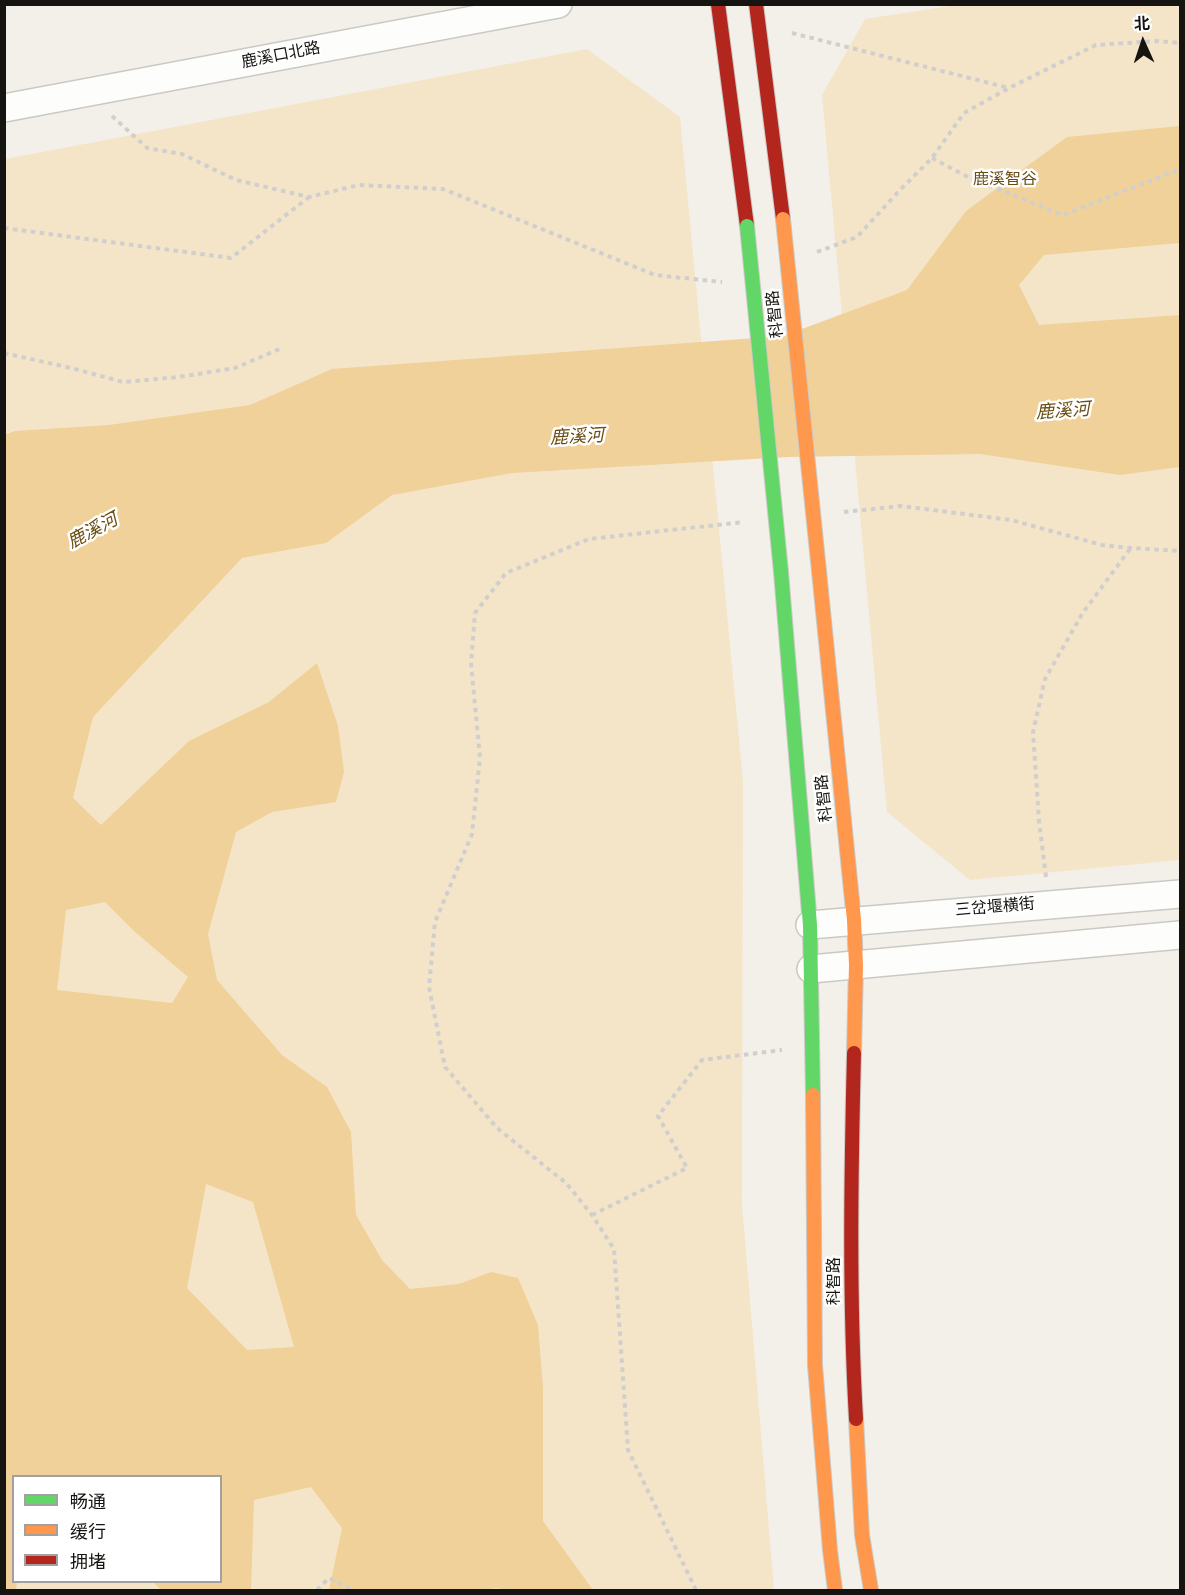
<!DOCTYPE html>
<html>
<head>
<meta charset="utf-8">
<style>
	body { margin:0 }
	#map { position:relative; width:1185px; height:1595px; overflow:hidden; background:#f3f0e9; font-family:"Nunito Sans","Noto Sans SC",sans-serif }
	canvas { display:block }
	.frame { position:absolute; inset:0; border:6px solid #161410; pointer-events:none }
	.legend { position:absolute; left:12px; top:1475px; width:210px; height:108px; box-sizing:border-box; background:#fff; border:2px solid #a2a19f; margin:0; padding:8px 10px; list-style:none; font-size:18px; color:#161410 }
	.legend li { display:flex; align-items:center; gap:12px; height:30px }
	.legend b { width:30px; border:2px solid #a2a19f }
	.north { position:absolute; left:1113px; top:12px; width:60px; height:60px; -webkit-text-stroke:4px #fff; paint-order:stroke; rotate:357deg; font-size:16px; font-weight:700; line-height:24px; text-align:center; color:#161410 }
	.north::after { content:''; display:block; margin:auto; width:21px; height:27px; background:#161410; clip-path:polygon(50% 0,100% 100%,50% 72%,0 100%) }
</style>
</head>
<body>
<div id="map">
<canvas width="1185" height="1595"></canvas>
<div class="frame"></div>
<ul class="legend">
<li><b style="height:8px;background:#63d668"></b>畅通</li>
<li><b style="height:8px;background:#ff974d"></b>缓行</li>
<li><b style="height:8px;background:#b3261e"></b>拥堵</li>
</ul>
<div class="north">北</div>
</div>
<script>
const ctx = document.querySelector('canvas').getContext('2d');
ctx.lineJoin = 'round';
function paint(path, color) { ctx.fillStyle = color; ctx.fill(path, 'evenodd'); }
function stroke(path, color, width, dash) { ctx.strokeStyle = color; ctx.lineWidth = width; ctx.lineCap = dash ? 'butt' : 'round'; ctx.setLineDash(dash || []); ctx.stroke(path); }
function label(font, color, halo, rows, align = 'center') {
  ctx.font = font + ' "Nunito Sans","Noto Sans SC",sans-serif'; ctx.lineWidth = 5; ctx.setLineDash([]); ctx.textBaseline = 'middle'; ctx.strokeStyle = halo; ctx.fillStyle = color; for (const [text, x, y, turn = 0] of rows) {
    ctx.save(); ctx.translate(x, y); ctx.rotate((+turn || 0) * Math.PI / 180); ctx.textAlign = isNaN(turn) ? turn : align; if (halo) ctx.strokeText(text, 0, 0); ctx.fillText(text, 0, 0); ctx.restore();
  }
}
paint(new Path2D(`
	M 963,4 L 1180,5 L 1180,860 L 970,880 L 887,812 L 822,95 L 865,19 Z
	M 587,49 L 680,117 L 743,782 L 742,1204 L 774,1590 L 5,1590 L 5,159 ZM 14,1476 L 220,1476 L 220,1582 L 14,1582 Z`), '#f4e5c9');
paint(new Path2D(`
	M 1180,126 L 1180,243 L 1044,255 L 1019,285 L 1039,325 L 1180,315 L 1180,467 L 1120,475 L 980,454 L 788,457 L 512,473 L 392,495 L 326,543 L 242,558 L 93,717 L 73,798 L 101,825 L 189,741 L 269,702 L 317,663 L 338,726 L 344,772 L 336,802 L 272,812 L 236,832 L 208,934 L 217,980 L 282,1055 L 327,1087 L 351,1132 L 356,1215 L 382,1260 L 410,1289 L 459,1284 L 491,1272 L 518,1278 L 538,1325 L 543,1387 L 543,1521 L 593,1590 L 505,1590 L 496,1588 L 483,1590 L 329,1590 L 342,1528 L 311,1487 L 254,1500 L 251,1590 L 161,1590 L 153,1582 L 220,1582 L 220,1476 L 14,1476 L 14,1582 L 17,1582 L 16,1590 L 5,1590 L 4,435 L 15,431 L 109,425 L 250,405 L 332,369 L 783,336 L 907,290 L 966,211 L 1067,137 ZM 105,902 L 134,931 L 188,977 L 172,1003 L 57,990 L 66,910 ZM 206,1184 L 253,1202 L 294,1347 L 247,1350 L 187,1288 Z`), '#f0d199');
const street = new Path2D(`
	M 4,108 L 558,4
	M 810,925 L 1180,894
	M 811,969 L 1180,935`);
const fast = new Path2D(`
	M 781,572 L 810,925 L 813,1095`);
const slow = new Path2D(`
	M 819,571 L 854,920 L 856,965 L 854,1053
	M 813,1095 L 815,1365 L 830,1550 L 835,1590
	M 856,1419 L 862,1535 L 871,1590`);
const jam = new Path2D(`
	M 718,4 L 747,226
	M 756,4 L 783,219
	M 854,1053 C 851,1175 849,1297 856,1419`);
stroke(street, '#cbc9c4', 30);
stroke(fast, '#cbc9c4', 16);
stroke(slow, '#cbc9c4', 16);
stroke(jam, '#cbc9c4', 16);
stroke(new Path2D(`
	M 792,33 L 1009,88
	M 112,116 L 147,148 L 182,154 L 236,180 L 309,197 L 359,185 L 443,189 L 655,275 L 722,282
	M 932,158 L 968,177 L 1063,215 L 1180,169
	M 4,228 L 231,258 L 309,197
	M 817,252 L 857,237 L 899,191 L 932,158 L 964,113 L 1009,88 L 1096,45 L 1157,41 L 1180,43
	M 4,353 L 71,368 L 123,382 L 179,377 L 235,368 L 282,348
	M 844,512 L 901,506 L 1011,520 L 1102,545 L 1131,548 L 1180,551
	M 1046,877 L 1039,821 L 1033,732 L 1045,679 L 1082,614 L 1130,549
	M 592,1215 L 687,1168 L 658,1116 L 702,1060 L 782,1050
	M 317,1590 L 329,1578 L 353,1590
	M 696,1590 L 628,1450 L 614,1249 L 592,1215 L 566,1183 L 497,1128 L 445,1067 L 429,987 L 435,922 L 472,834 L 480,758 L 471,663 L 475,613 L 506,573 L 589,539 L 744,522`), '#d0cfcd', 4, [4.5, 4.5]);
stroke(street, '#fdfdfc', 27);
stroke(fast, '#63d668', 14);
stroke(slow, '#ff974d', 14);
stroke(jam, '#b3261e', 14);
const fastBridge = new Path2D(`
	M 747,226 L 781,572`);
const slowBridge = new Path2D(`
	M 783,219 L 819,571`);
stroke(fastBridge, '#cbc9c4', 16, []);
stroke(slowBridge, '#cbc9c4', 16, []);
stroke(fastBridge, '#63d668', 14);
stroke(slowBridge, '#ff974d', 14);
label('16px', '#161410', '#fff', [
	["鹿溪口北路",281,56,-11],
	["科智路",776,314,-96],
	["科智路",825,798,-96],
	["三岔堰横街",995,908,-5],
	["科智路",835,1281,-90]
]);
label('16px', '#694c10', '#fff', [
	["鹿溪智谷",1005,180]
]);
label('italic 18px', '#694d11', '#fff', [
	["鹿溪河",1063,412,-4],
	["鹿溪河",577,438,-3],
	["鹿溪河",93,532,-28]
]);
</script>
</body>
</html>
